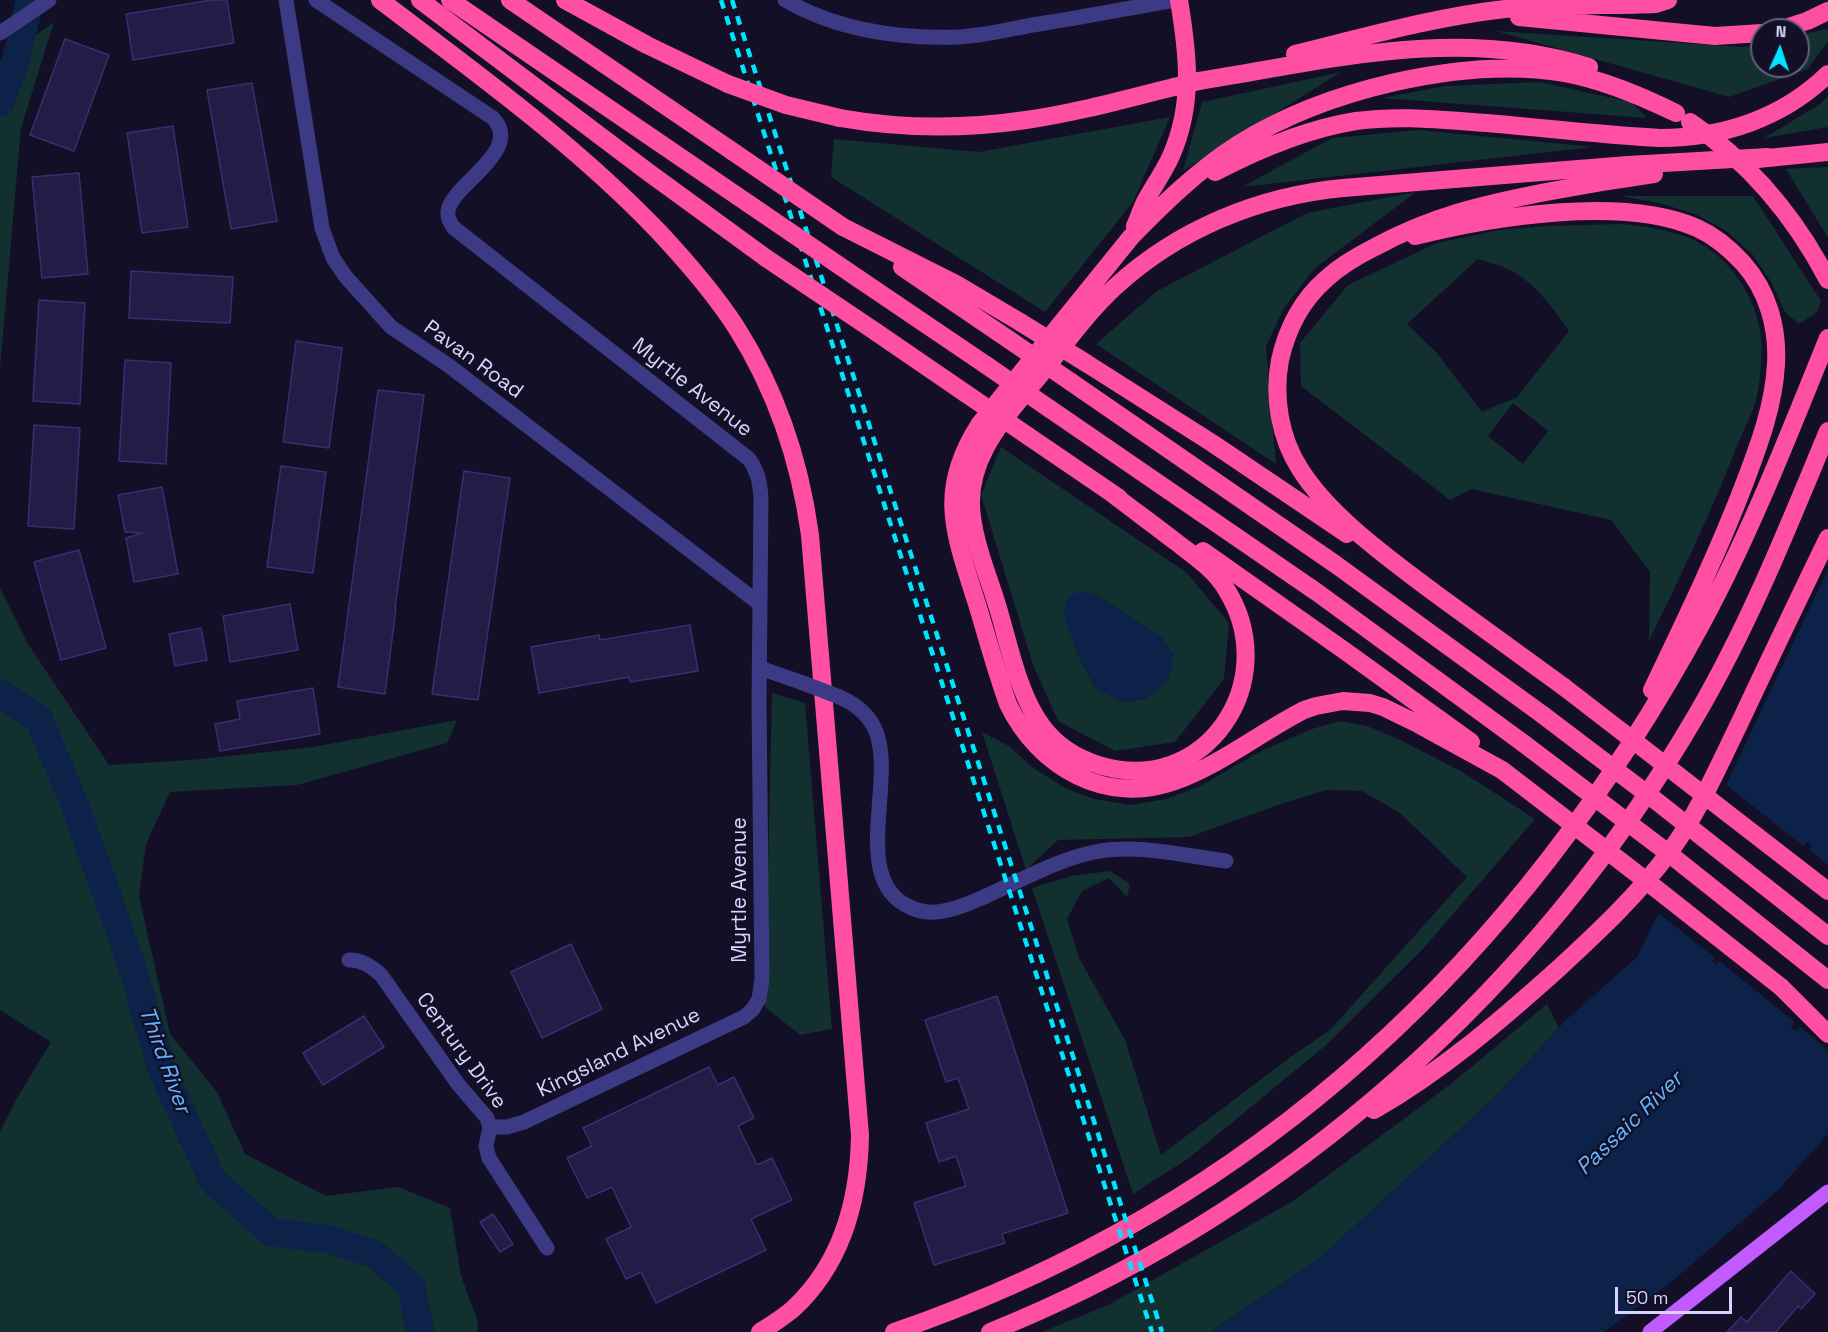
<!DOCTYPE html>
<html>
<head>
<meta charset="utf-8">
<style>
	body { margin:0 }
	#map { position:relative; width:1828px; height:1332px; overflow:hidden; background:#130f26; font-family:"Space Grotesk",sans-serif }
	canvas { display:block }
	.north { position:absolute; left:1750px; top:18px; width:60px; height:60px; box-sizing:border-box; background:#130f26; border:2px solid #625e7d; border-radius:50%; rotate:3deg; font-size:16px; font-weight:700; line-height:24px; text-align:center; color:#d9d4ff }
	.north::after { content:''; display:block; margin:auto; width:21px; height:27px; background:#00e5ff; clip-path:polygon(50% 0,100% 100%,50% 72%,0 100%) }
	.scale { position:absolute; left:1615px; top:1287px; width:117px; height:27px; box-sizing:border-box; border:3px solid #d9d4ff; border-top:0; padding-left:8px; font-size:18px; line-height:21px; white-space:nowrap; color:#d9d4ff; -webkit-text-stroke:4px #130f26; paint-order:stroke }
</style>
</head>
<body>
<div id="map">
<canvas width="1828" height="1332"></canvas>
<div class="north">N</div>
<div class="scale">50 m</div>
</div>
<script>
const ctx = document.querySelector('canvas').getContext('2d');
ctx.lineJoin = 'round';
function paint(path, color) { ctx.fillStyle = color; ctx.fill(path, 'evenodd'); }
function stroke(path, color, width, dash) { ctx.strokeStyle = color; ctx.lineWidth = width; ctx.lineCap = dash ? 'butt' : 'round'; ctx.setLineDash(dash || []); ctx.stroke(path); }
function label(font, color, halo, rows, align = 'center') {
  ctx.font = font + ' "Space Grotesk",sans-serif'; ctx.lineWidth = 5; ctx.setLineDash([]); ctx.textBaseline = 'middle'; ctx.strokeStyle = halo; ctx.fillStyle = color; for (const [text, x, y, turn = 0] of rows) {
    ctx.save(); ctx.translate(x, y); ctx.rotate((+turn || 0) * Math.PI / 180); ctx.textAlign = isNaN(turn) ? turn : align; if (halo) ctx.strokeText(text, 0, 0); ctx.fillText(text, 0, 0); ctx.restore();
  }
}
paint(new Path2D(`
	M 54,22 L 21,128 L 0,369 L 0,60 Z
	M 1828,29 L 1828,41 L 1808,69 L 1729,97 L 1496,31 L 1743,47 L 1762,43 L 1762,66 L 1798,66 L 1798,35 Z
	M 1341,72 L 1183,171 L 1202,102 Z
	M 1539,82 L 1631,102 L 1647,118 L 1382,98 L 1445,86 Z
	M 1828,96 L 1828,127 L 1764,138 L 1820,104 Z
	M 1170,117 L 1133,202 L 1045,312 L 831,177 L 834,139 L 979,152 Z
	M 1419,130 L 1593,147 L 1242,187 L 1332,138 Z
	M 1828,167 L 1828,238 L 1786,169 Z
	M 1416,192 L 1314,269 L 1284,308 L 1266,346 L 1276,464 L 1096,344 L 1157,291 L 1307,213 Z
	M 1621,196 L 1753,196 L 1821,301 L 1817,312 L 1799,324 L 1785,312 L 1771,282 L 1753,255 L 1725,230 L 1695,214 L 1659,203 Z
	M 1621,224 C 1643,226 1663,229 1684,236 C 1723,249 1754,291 1760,331 C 1763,350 1761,372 1758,390 C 1756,408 1744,429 1737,446 C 1711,513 1680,577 1649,641 L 1650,572 L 1611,520 L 1471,489 L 1450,500 L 1301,386 L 1300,343 L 1348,285 L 1437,243 L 1499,230 L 1547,226 ZM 1478,259 C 1487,262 1497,264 1505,268 C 1533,279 1552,307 1569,331 L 1517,397 L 1482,412 L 1436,352 L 1407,324 ZM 1513,403 L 1548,431 L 1523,464 L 1488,436 Z
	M 1001,447 L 1187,573 L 1229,623 L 1224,679 L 1175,742 L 1115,751 L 1058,721 L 1033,665 L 981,495 ZM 1173,654 L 1169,677 L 1148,698 L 1124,702 L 1097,689 L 1080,661 Z
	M 0,588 L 28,644 L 109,765 L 191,760 L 313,747 L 457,720 L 447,743 L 297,785 L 170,792 L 146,844 L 139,896 L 170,1034 L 217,1092 L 245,1154 L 326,1196 L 398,1187 L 450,1208 L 461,1276 L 478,1322 L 477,1332 L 0,1332 L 0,1131 L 17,1098 L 51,1042 L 0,1010 Z
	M 772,693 L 805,703 L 832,1029 L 800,1035 L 765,1007 Z
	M 1340,721 L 1367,726 L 1398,739 L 1461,771 L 1535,819 L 1422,950 L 1325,1046 L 1189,1158 L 1133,1194 L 1032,888 L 1071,876 L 1110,871 L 1130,884 L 1127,897 L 1109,878 L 1082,891 L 1067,919 L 1079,958 L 1125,1040 L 1161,1155 L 1292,1056 L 1331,1029 L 1467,877 L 1400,813 L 1362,791 L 1326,790 L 1278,805 L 1189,837 L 1058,840 L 1026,870 L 982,732 L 1009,746 L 1032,767 L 1067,789 L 1094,799 L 1131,805 L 1166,799 L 1198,787 L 1263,750 L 1312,729 Z
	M 1547,1004 L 1559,1028 L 1495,1097 L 1319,1259 L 1216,1328 L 1213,1332 L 1042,1332 L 1108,1305 L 1295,1200 L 1452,1083 Z`), '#12302f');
paint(new Path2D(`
	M 1828,568 L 1828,981 L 1791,1027 L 1796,1031 L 1828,991 L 1828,1134 L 1776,1192 L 1670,1283 L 1604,1332 L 1213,1332 L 1216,1328 L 1319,1259 L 1495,1097 L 1566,1020 L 1637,957 L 1676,877 L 1728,781 ZM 1807,842 L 1812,846 L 1716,965 L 1712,961 Z
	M 1082,591 L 1095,594 L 1161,636 L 1173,655 L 1170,677 L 1148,698 L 1124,702 L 1098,690 L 1080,661 L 1063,611 L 1070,595 Z`), '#0c2248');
paint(new Path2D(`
	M 1828,565 L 1828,570 L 1725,784 L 1806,848 L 1717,959 L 1656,911 L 1725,780 L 1825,567 Z
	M 1807,848 L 1828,865 L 1828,986 L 1797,1024 L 1717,959 Z
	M 1828,988 L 1828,1051 L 1797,1024 Z`), '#130f26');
stroke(new Path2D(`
	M 0,103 L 16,59 L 30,0
	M 0,693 L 39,719 L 76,808 L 131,963 L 162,1070 L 213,1181 L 271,1232 L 327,1239 L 375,1254 L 411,1286 L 420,1332`), '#0c2248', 28);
const building = new Path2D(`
	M 212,0 L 227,0 L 234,43 L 133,60 L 126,14 Z
	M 65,39 L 109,55 L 74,151 L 30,135 Z
	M 252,83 L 277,221 L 231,229 L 207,90 Z
	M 173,126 L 188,227 L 142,233 L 127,133 Z
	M 79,173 L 88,274 L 42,278 L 32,177 Z
	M 131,271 L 233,277 L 230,323 L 129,318 Z
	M 39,300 L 85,303 L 80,404 L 33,401 Z
	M 296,341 L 342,348 L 329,448 L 283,442 Z
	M 125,360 L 171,363 L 166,464 L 119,461 Z
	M 378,390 L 424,395 L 395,608 L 396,608 L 385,694 L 338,687 Z
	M 34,425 L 80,428 L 74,529 L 28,526 Z
	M 281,466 L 326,472 L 313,573 L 267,567 Z
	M 464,471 L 510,478 L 478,700 L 432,694 Z
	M 162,487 L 178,574 L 134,582 L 126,538 L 143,533 L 125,532 L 118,495 Z
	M 79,550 L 106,648 L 61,660 L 34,562 Z
	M 290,604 L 298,650 L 230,662 L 223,616 Z
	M 690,625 L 698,671 L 630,682 L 629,677 L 539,693 L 531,647 L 599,635 L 600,640 Z
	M 201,628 L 207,660 L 175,666 L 169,634 Z
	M 313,688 L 320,734 L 220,751 L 215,724 L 240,719 L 237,701 Z
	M 571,944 L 602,1009 L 542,1038 L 511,972 Z
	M 997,996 L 1068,1213 L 1002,1234 L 1005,1243 L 934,1265 L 914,1203 L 966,1186 L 956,1156 L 939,1162 L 926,1123 L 969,1109 L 958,1078 L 946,1082 L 925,1020 Z
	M 364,1016 L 384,1047 L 323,1085 L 303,1053 Z
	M 709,1067 L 718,1085 L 734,1077 L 754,1118 L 738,1126 L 757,1165 L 772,1158 L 792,1200 L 751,1219 L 766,1250 L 656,1303 L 641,1272 L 626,1279 L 606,1239 L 631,1227 L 612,1187 L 587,1198 L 567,1158 L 592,1146 L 583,1128 Z
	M 493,1214 L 513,1244 L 500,1252 L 480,1222 Z
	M 1791,1271 L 1815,1294 L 1801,1309 L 1798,1306 L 1776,1332 L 1727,1332 L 1741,1317 L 1747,1322 Z`);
paint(building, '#241b47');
stroke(building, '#3b2d73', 1.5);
stroke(new Path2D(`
	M 286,0 L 322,228 L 333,258 L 346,277 L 391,327 L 448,365 L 760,604
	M 316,0 L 493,118 C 524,151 452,184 448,211 C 447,218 450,223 454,228 L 749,459 C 758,472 760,482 761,498 L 759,702 L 762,979 L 759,999 L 753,1009 L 744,1017 L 524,1122 L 507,1127 L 490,1127
	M 760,668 L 803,683
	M 837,696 C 852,702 866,712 874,727 C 898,775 851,872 904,904 C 916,911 930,914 943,911 C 958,909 972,902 986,896 C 1020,881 1058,859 1095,852 C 1134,843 1187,856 1226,861
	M 349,960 C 362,960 371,966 381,975 L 458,1084 L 487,1118 L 490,1127 L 486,1146 L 489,1158 L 547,1248`), '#3d3a85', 15);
stroke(new Path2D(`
	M 785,0 C 837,30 898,39 958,37 C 984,36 1013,28 1039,24 C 1084,17 1129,8 1175,0
	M 0,33 L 49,0`), '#3d3a85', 15);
stroke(new Path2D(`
	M 1650,1332 L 1828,1192`), '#c25bff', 15);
stroke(new Path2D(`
	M 380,0 C 476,73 575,144 659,232 C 687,262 714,293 736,327 C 776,390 800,462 810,535 L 860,1135 C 859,1200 843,1262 794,1308 C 784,1317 771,1325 760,1332
	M 420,0 L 648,172 L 766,258
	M 450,0 L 749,204
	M 510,0 L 732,151
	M 565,0 L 647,45 L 728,84
	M 1519,17 L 1715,36 L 1762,33
	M 1779,30 L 1807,21 L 1828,11
	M 1295,54 C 1364,37 1434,17 1505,9 C 1555,4 1606,6 1656,4 L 1668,0
	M 1199,81 C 1329,60 1459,26 1589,67
	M 840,118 C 902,129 965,129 1026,120 C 1076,113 1125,99 1174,87
	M 1758,159 L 1828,152
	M 1215,172 C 1259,149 1306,129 1356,121 C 1400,115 1443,120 1487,123 C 1545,128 1602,135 1660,138 C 1723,138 1783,118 1828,74
	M 1135,226 C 1139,218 1141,209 1146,200 C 1154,185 1164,172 1171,156 C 1194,104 1188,54 1179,0
	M 843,227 L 956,284 L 1020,322
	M 1415,236 C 1492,217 1623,195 1697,228 C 1715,236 1730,249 1743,263 C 1768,291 1778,328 1776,364 C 1774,405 1759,445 1745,482 C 1718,553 1685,621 1652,690
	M 902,267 L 1008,339
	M 859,279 L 986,365
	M 876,332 L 965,393
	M 1086,363 L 1212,443 L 1347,534
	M 1071,382 L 1335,564 L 1543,715
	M 1050,409 L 1318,593 L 1523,743
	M 1028,436 L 1119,498
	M 1110,492 C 1132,509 1154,525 1176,542 C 1194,556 1214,569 1226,589 C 1284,681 1205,798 1099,765 C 1076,758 1056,745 1042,726 C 1019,696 1009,645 998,608 C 989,578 976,548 972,517 C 963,456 1010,413 1045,369 C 1067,341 1089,311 1115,287 C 1178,229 1259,196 1343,188 L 1628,165 L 1768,157
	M 1203,551 L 1345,651 L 1471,742
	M 1564,687 C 1522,656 1479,625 1436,594 C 1391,560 1330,517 1300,469 C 1280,438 1273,397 1280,360 C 1287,329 1302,300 1326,279 C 1341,265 1357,256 1375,247 C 1432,216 1484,204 1546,192 C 1582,185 1618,179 1654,174
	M 1502,770 L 1418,724 L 1383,707 L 1370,703 L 1343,701 L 1316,706 L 1304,710 C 1261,732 1220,765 1175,781 C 1106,806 1038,767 1008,704 C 996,671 987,637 977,604 C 955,534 936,492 979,425 L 1131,237 C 1163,204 1198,170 1237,145 C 1324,90 1463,56 1565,73 C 1604,80 1641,96 1676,113
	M 1781,987 L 1828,1034
	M 1374,1110 C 1442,1071 1500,1021 1558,969 C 1598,932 1638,895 1671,850 C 1700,810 1720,763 1742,718 C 1770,658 1799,598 1828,538
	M 894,1332 C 1257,1207 1521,957 1702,623 C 1751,532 1789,434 1828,338
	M 990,1332 C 1286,1213 1537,989 1697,714 C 1750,623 1788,527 1828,431`), '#ff4fa3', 18);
stroke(new Path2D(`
	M 721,0 L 1152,1332
	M 732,0 L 1162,1332`), '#00e5ff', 4.5, [9, 8]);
stroke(new Path2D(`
	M 803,683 L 837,696`), '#3d3a85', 15);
stroke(new Path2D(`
	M 728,84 L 786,105 L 840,118
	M 1174,87 L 1199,81
	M 1690,122 C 1749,162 1795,217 1828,280
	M 732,151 L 843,227
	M 749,204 L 859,279
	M 766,258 L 876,332
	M 1020,322 L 1086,363
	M 1008,339 L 1071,382
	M 986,365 L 1050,409
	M 965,393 L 1028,436
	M 1564,687 L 1828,891
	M 1543,715 L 1655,800 L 1828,936
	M 1523,743 L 1672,856 L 1828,980
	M 1502,770 L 1649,883 L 1781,987`), '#ff4fa3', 18);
label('21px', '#d9d4ff', '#130f26', [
	["Pavan Road",473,360,36],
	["Myrtle Avenue",692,388,38],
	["Myrtle Avenue",740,890,-90],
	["Century Drive",461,1051,54],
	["Kingsland Avenue",619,1053,-26]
]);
label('italic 22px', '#62b6ff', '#130f26', [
	["Third River",164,1060,70],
	["Passaic River",1630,1124,-44]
]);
</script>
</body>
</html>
